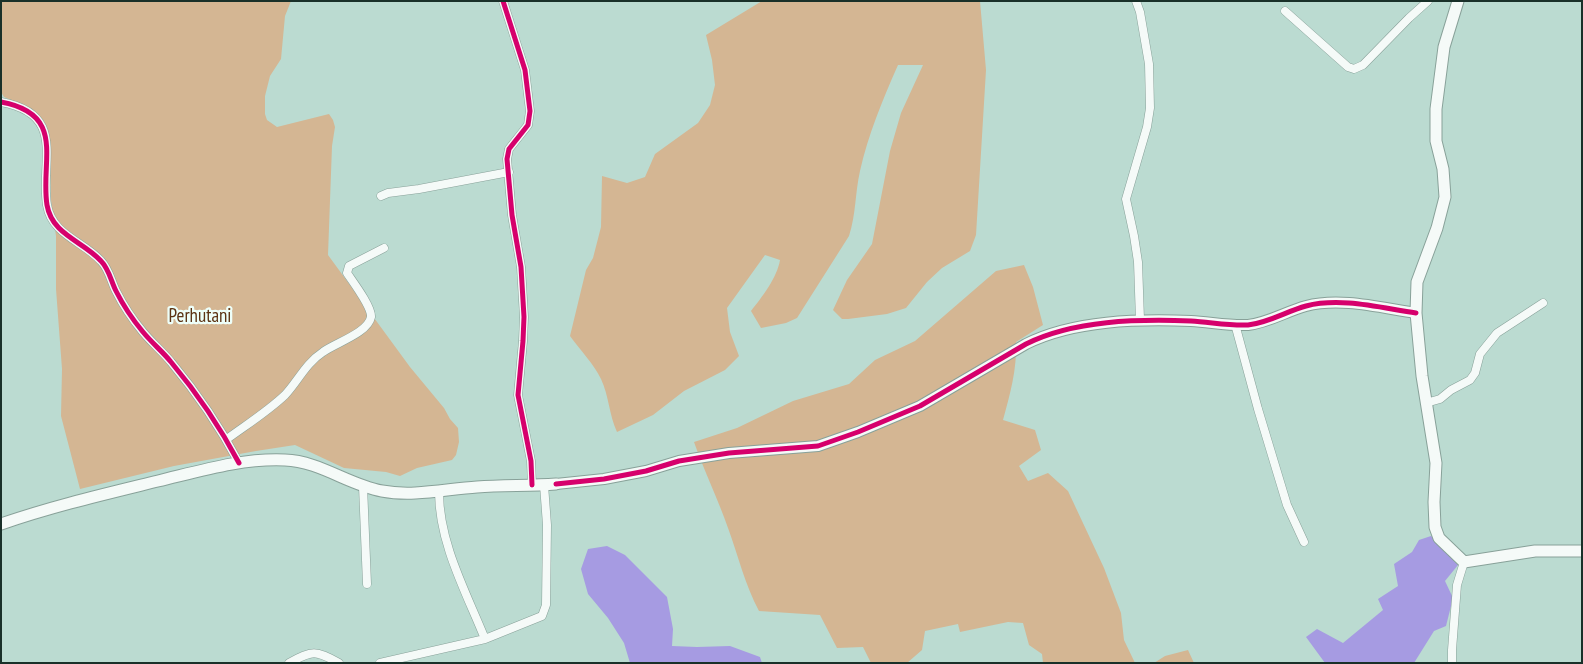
<!DOCTYPE html>
<html>
<head>
<meta charset="utf-8">
<style>
	body { margin:0 }
	#map { position:relative; width:1583px; height:664px; overflow:hidden; background:#bbdbd1; font-family:"PT Sans Narrow",sans-serif }
	canvas { display:block }
	.frame { position:absolute; inset:0; border:2px solid #193029; pointer-events:none }
</style>
</head>
<body>
<div id="map">
<canvas width="1583" height="664"></canvas>
<div class="frame"></div>
</div>
<script>
const ctx = document.querySelector('canvas').getContext('2d');
ctx.lineJoin = 'round';
function paint(path, color) { ctx.fillStyle = color; ctx.fill(path, 'evenodd'); }
function stroke(path, color, width, dash) { ctx.strokeStyle = color; ctx.lineWidth = width; ctx.lineCap = dash ? 'butt' : 'round'; ctx.setLineDash(dash || []); ctx.stroke(path); }
function label(font, color, halo, rows, align = 'center') {
  ctx.font = font + ' "PT Sans Narrow",sans-serif'; ctx.lineWidth = 4.5; ctx.setLineDash([]); ctx.textBaseline = 'middle'; ctx.strokeStyle = halo; ctx.fillStyle = color; for (const [text, x, y, turn = 0] of rows) {
    ctx.save(); ctx.translate(x, y); ctx.rotate((+turn || 0) * Math.PI / 180); ctx.textAlign = isNaN(turn) ? turn : align; if (halo) ctx.strokeText(text, 0, 0); ctx.fillText(text, 0, 0); ctx.restore();
  }
}
paint(new Path2D(`
	M 1,1 L 291,1 L 285,16 L 281,59 L 270,76 L 265,96 L 265,114 L 267,120 L 277,127 L 329,114 L 333,120 L 335,127 L 332,146 L 328,255 L 410,367 L 444,408 L 450,419 L 458,428 L 459,442 L 456,455 L 452,460 L 417,468 L 400,476 L 386,472 L 344,468 L 295,445 L 256,451 L 174,466 L 80,489 L 61,416 L 62,369 L 56,289 L 56,236 L 51,200 L 50,148 L 44,121 L 27,107 L 4,97 L 1,92 Z
	M 762,1 L 980,1 L 986,70 L 976,235 L 970,251 L 942,268 L 927,282 L 906,308 L 887,314 L 848,319 L 842,319 L 833,310 L 847,280 L 872,244 L 890,151 L 901,113 L 923,65 L 898,65 C 883,99 868,135 860,171 C 855,193 856,215 849,236 L 797,318 L 786,323 L 761,328 L 751,311 C 762,297 777,278 780,260 L 765,255 L 727,308 L 730,332 L 739,356 L 725,370 L 684,391 L 653,415 L 617,432 C 609,415 609,396 601,379 C 594,364 580,350 570,336 L 586,270 L 593,258 L 601,227 L 602,176 L 627,183 L 645,177 L 655,154 L 698,123 L 710,105 L 715,85 L 712,60 L 706,35 Z
	M 1024,265 L 1033,287 L 1043,325 L 1016,342 C 1017,370 1010,394 1003,420 L 1035,430 L 1041,450 L 1019,466 L 1028,481 L 1048,473 L 1068,491 L 1104,568 L 1121,613 L 1124,640 L 1135,663 L 1043,663 L 1042,654 L 1029,645 L 1023,623 L 1008,622 L 960,632 L 958,624 L 925,631 L 922,650 L 907,663 L 871,663 L 863,647 L 837,648 L 820,615 L 759,611 C 745,585 738,555 728,528 C 718,499 704,471 694,442 L 737,428 L 793,401 L 849,384 L 875,360 L 915,341 L 996,271 Z
	M 1188,650 L 1194,663 L 1154,663 L 1165,656 Z`), '#d4b693');
paint(new Path2D(`
	M 1431,536 L 1458,565 L 1445,581 L 1453,598 L 1446,626 L 1434,631 L 1414,663 L 1325,663 L 1306,637 L 1317,629 L 1343,643 L 1383,610 L 1378,599 L 1398,586 L 1394,564 L 1412,552 L 1419,540 Z
	M 607,546 L 625,555 L 667,597 L 673,629 L 672,646 L 697,647 L 730,646 L 760,657 L 762,663 L 630,663 L 624,643 L 608,618 L 588,594 L 581,569 L 588,549 Z`), '#a69be2');
const minor = new Path2D(`
	M 503,1 L 525,70 L 530,111 L 528,125 L 509,149 L 507,159 L 512,215 L 521,267 L 524,317 L 523,341 L 518,395 L 531,461 L 532,485
	M 1136,1 L 1140,12 L 1149,64 L 1150,108 L 1147,127 L 1126,199 L 1134,236 L 1138,262 L 1140,320
	M 1285,11 L 1348,67 L 1354,69 L 1363,65 L 1409,18 L 1428,1
	M 1,102 C 67,114 40,161 47,205 C 52,235 83,241 101,261 C 109,269 111,281 116,291 C 123,305 133,320 143,332 C 152,343 163,352 171,362 C 197,393 220,427 239,463
	M 381,196 L 388,193 L 419,189 L 509,172
	M 1235,324 L 1258,409 L 1287,505 L 1304,542
	M 1426,403 L 1440,399 L 1451,390 L 1470,380 L 1475,373 L 1480,354 L 1497,333 L 1543,303
	M 227,439 C 246,425 267,412 285,395 C 298,381 306,363 323,352 C 335,343 368,333 371,317 C 372,307 353,282 347,273 L 349,266 L 384,248
	M 363,486 L 367,584
	M 439,492 C 439,543 466,592 485,639
	M 289,663 C 313,650 315,650 339,663
	M 380,663 L 485,639 L 542,616 L 546,605 L 547,525 L 544,485
	M 1452,663 L 1452,650 L 1457,585 L 1464,562`);
const tertiary = new Path2D(`
	M 556,484 L 604,479 L 646,471 L 679,461 L 729,453 L 818,446 L 858,432 L 920,406 L 1026,344 C 1074,320 1138,319 1191,321 C 1210,322 1229,326 1248,325 C 1268,323 1287,311 1306,306 C 1341,297 1381,308 1416,313`);
const secondary = new Path2D(`
	M 1458,1 L 1444,47 L 1436,109 L 1436,141 L 1443,169 L 1445,197 L 1437,228 L 1417,282 L 1416,313 L 1422,376 L 1436,463 L 1434,502 L 1435,527 L 1439,538 L 1464,562 L 1535,551 L 1582,551
	M 1,524 C 53,506 105,494 158,481 C 200,471 242,458 285,460 C 319,461 349,485 382,491 C 413,497 446,489 477,487 C 503,485 530,486 556,484`);
stroke(minor, '#88a199', 9);
stroke(tertiary, '#88a199', 12);
stroke(secondary, '#88a199', 13);
stroke(minor, '#f5faf8', 8);
stroke(tertiary, '#f5faf8', 10);
stroke(secondary, '#f5faf8', 11);
stroke(new Path2D(`
	M 503,1 L 525,70 L 530,111 L 528,125 L 509,149 L 507,159 L 512,215 L 521,267 L 524,317 L 523,341 L 518,395 L 531,461 L 532,485
	M 1,102 C 67,114 40,161 47,205 C 52,235 83,241 101,261 C 109,269 111,281 116,291 C 123,305 133,320 143,332 C 152,343 163,352 171,362 C 197,393 220,427 239,463
	M 556,484 L 604,479 L 646,471 L 679,461 L 729,453 L 818,446 L 858,432 L 920,406 L 1026,344 C 1074,320 1138,319 1191,321 C 1210,322 1229,326 1248,325 C 1268,323 1287,311 1306,306 C 1341,297 1381,308 1416,313`), '#d6006c', 5);
label('19px', '#5c3313', '#eefff9', [
	["Perhutani",200,317]
]);
</script>
</body>
</html>
